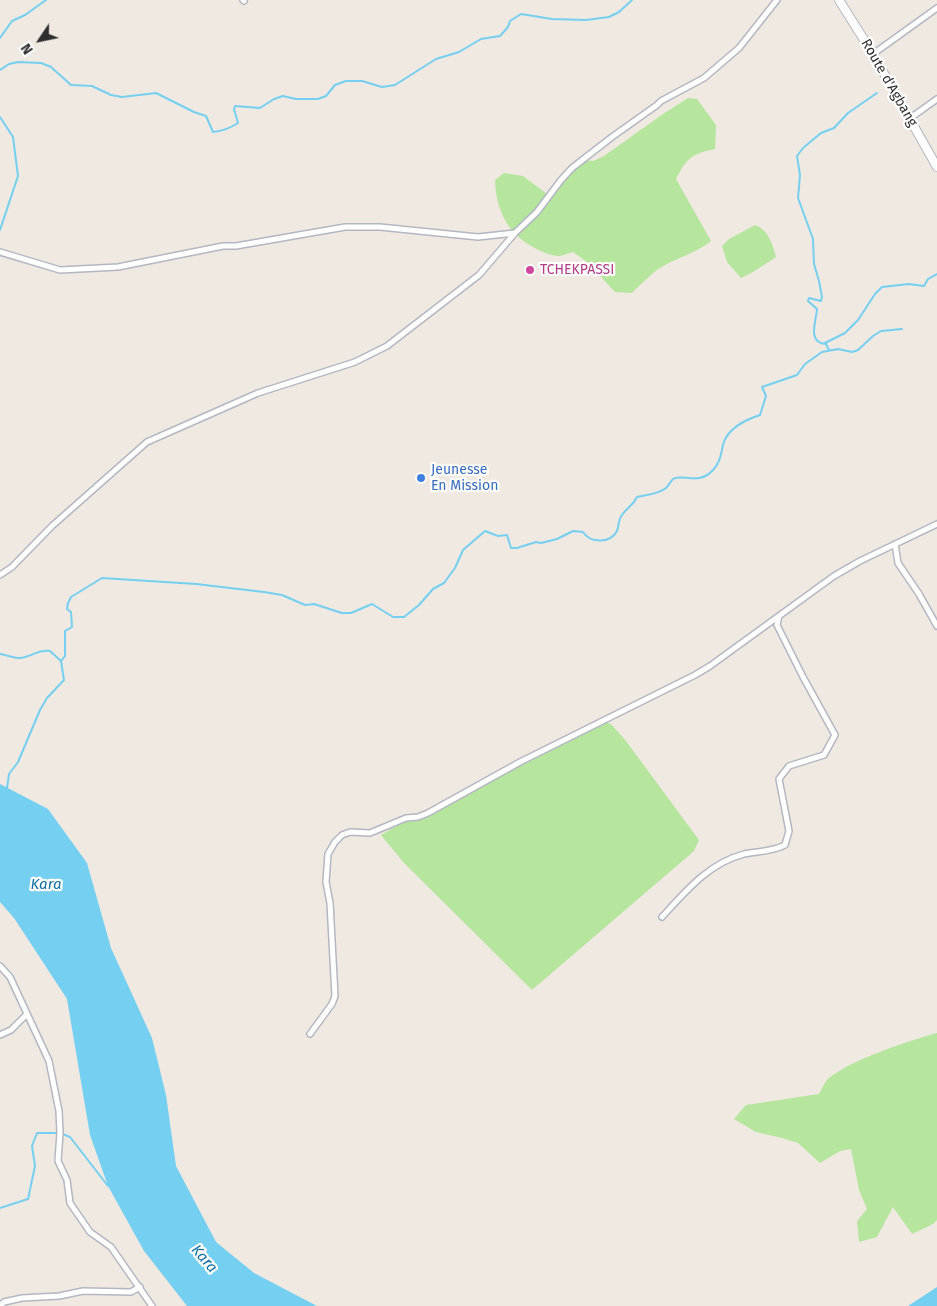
<!DOCTYPE html>
<html>
<head>
<meta charset="utf-8">
<style>
	body { margin:0 }
	#map { position:relative; width:937px; height:1306px; overflow:hidden; background:#efe9e1; font-family:"Fira Sans",sans-serif }
	canvas { display:block }
	.north { position:absolute; left:15px; top:15px; width:50px; height:50px; -webkit-text-stroke:4px #fff; paint-order:stroke; rotate:236deg; font-size:14px; font-weight:700; line-height:20px; text-align:center; color:#2e2e2e }
	.north::after { content:''; display:block; margin:auto; width:18px; height:22px; background:#2e2e2e; clip-path:polygon(50% 0,100% 100%,50% 72%,0 100%) }
</style>
</head>
<body>
<div id="map">
<canvas width="937" height="1306"></canvas>
<div class="north">N</div>
</div>
<script>
const ctx = document.querySelector('canvas').getContext('2d');
ctx.lineJoin = 'round';
function paint(path, color) { ctx.fillStyle = color; ctx.fill(path, 'evenodd'); }
function stroke(path, color, width, dash) { ctx.strokeStyle = color; ctx.lineWidth = width; ctx.lineCap = dash ? 'butt' : 'round'; ctx.setLineDash(dash || []); ctx.stroke(path); }
function label(font, color, halo, rows, align = 'center') {
  ctx.font = font + ' "Fira Sans",sans-serif'; ctx.lineWidth = 4.5; ctx.setLineDash([]); ctx.textBaseline = 'middle'; ctx.strokeStyle = halo; ctx.fillStyle = color; for (const [text, x, y, turn = 0] of rows) {
    ctx.save(); ctx.translate(x, y); ctx.rotate((+turn || 0) * Math.PI / 180); ctx.textAlign = isNaN(turn) ? turn : align; if (halo) ctx.strokeText(text, 0, 0); ctx.fillText(text, 0, 0); ctx.restore();
  }
}
paint(new Path2D(`
	M 688,98 L 697,99 L 716,125 L 715,149 C 691,154 687,158 676,179 L 711,241 C 695,254 675,258 658,269 C 649,276 640,285 632,293 L 615,292 L 587,262 L 573,252 C 568,253 563,256 558,256 C 549,255 540,251 533,247 C 507,233 496,209 495,180 L 504,173 L 523,176 L 551,197 L 570,170 L 586,160 L 593,161 L 604,156 L 663,114 Z
	M 755,225 C 768,229 773,245 776,257 L 753,272 L 741,278 L 727,262 L 722,246 L 729,239 Z
	M 605,722 L 611,724 L 626,741 L 699,840 L 694,851 L 532,990 L 404,863 L 381,835 L 406,820 L 466,794 L 542,753 Z
	M 937,1033 L 937,1220 L 933,1224 L 912,1234 L 893,1207 L 877,1237 L 859,1242 L 857,1221 L 867,1209 L 859,1190 L 851,1149 L 840,1151 L 820,1163 L 798,1143 L 782,1138 L 756,1132 L 734,1119 L 746,1105 L 819,1094 C 822,1089 825,1081 829,1078 C 853,1059 908,1041 937,1033 Z`), '#b6e59e');
paint(new Path2D(`
	M 0,784 L 48,809 L 87,863 L 111,948 L 152,1038 L 166,1095 L 176,1166 L 216,1242 L 254,1273 L 317,1306 L 187,1306 L 144,1251 L 108,1186 L 90,1135 L 67,999 L 14,918 L 0,902 Z
	M 937,1287 L 937,1306 L 908,1306 Z`), '#75cff0');
stroke(new Path2D(`
	M 0,38 L 12,21 L 25,15 L 46,0
	M 0,70 L 9,64 L 18,62 L 41,63 L 51,67 L 71,85 L 92,86 L 111,95 L 122,97 L 156,93 L 194,112 L 206,116 L 213,132 C 223,131 229,129 238,123 L 234,109 L 235,106 L 260,108 L 274,99 L 283,96 L 296,99 L 318,99 L 326,96 L 335,85 L 346,81 L 362,81 L 382,87 L 395,85 L 436,59 L 459,52 L 481,39 L 500,36 L 508,27 L 510,21 L 521,14 L 552,19 L 586,20 L 609,17 L 619,12 L 632,0
	M 0,117 L 13,137 L 18,176 L 0,230
	M 825,343 L 845,333 L 858,320 L 875,294 L 882,287 L 909,284 L 924,286 L 928,279 L 937,274
	M 829,350 L 826,344 C 807,343 816,322 817,309 L 808,301 L 809,298 L 821,301 L 822,297 L 819,281 L 814,264 L 813,239 L 798,198 L 800,175 L 797,156 L 803,148 L 821,133 L 834,128 L 848,113 L 877,93
	M 0,654 C 6,655 14,658 20,658 C 32,657 38,649 50,651 L 61,661 L 64,680 L 47,698 L 40,710 L 18,762 L 9,774 L 7,788
	M 61,661 L 65,656 L 65,631 L 72,627 L 71,612 L 67,609 L 68,603 L 71,597 L 102,578 L 196,584 L 264,592 L 282,595 L 305,605 L 314,604 L 342,613 L 351,613 L 372,604 L 393,617 L 404,617 L 419,605 L 433,589 L 444,583 L 455,568 L 463,550 L 485,531 L 498,536 L 507,535 L 511,548 L 517,548 L 536,542 L 541,543 L 557,539 L 573,531 L 583,532 C 590,543 610,544 617,531 C 619,526 618,520 622,515 C 627,507 633,506 637,497 C 646,495 659,494 666,488 C 669,485 671,481 673,479 C 682,473 699,486 713,470 C 720,463 721,454 723,445 C 727,428 745,420 760,415 L 766,396 L 762,387 L 797,375 L 805,364 L 822,352 L 838,349 L 852,352 L 858,350 L 873,336 L 881,331 L 902,329
	M 0,1208 L 28,1199 L 35,1166 L 32,1146 L 37,1133 L 60,1133 L 70,1137 L 108,1186`), '#75cff0', 2);
const minor = new Path2D(`
	M 243,0 L 244,1
	M 873,54 L 937,8
	M 909,119 L 937,99
	M 0,252 L 60,270 L 118,267 L 223,246 L 236,246 L 345,227 L 380,227 L 478,237 L 515,233 L 537,212 L 561,180 L 572,168 L 612,137 L 657,105 L 661,101 L 704,78 L 739,48 L 777,0
	M 895,544 L 898,563 L 919,594 L 937,626
	M 0,575 L 12,567 L 52,526 L 147,442 L 258,393 L 355,362 L 387,346 L 479,275 L 515,233
	M 662,917 C 686,891 709,863 744,854 C 759,851 771,852 785,845 L 789,831 L 779,779 L 789,766 L 824,755 L 835,735 L 803,677 L 777,625 L 779,616
	M 0,966 L 10,977 L 49,1061 L 59,1111 L 60,1133 L 58,1161 L 67,1180 L 70,1203 L 90,1232 L 111,1247 L 152,1306
	M 310,1034 L 332,1004 L 335,996 L 330,903 L 326,882 L 328,854 L 335,842 L 342,835 L 350,832 L 370,833 L 406,818 L 418,817 L 428,813 L 520,762 L 695,675 L 710,666 L 834,576 L 860,561 L 937,524
	M 0,1035 L 11,1030 L 27,1014
	M 0,1306 L 4,1302 L 22,1298 L 59,1296 L 83,1291 L 131,1292 L 140,1287`);
const secondary = new Path2D(`
	M 839,0 L 873,54 L 937,167`);
stroke(minor, '#b4b7c1', 8);
stroke(secondary, '#b4b7c1', 10);
stroke(minor, '#fff', 5);
stroke(secondary, '#fff', 8);
for (const [x, y, r, color] of [
	[530,270,5,"#d1479c"],
	[421,478,5,"#3f7fe0"]
]) { const dot = new Path2D(); dot.arc(x, y, r, 0, 2 * Math.PI); ctx.fillStyle = color; ctx.fill(dot); stroke(dot, '#fff', 2); }
label('14px', '#2e2e2e', '#fff', [
	["Route d'Agbang",889,83,60]
]);
label('14px', '#b23c85', '#fff', [
	["TCHEKPASSI",540,270]
], 'left');
label('14px', '#366cbe', '#fff', [
	["Jeunesse",431,470],
	["En Mission",431,486]
], 'left');
label('italic 15px', '#0d6fa3', '#fff', [
	["Kara",46,885],
	["Kara",204,1259,49]
]);
</script>
</body>
</html>
